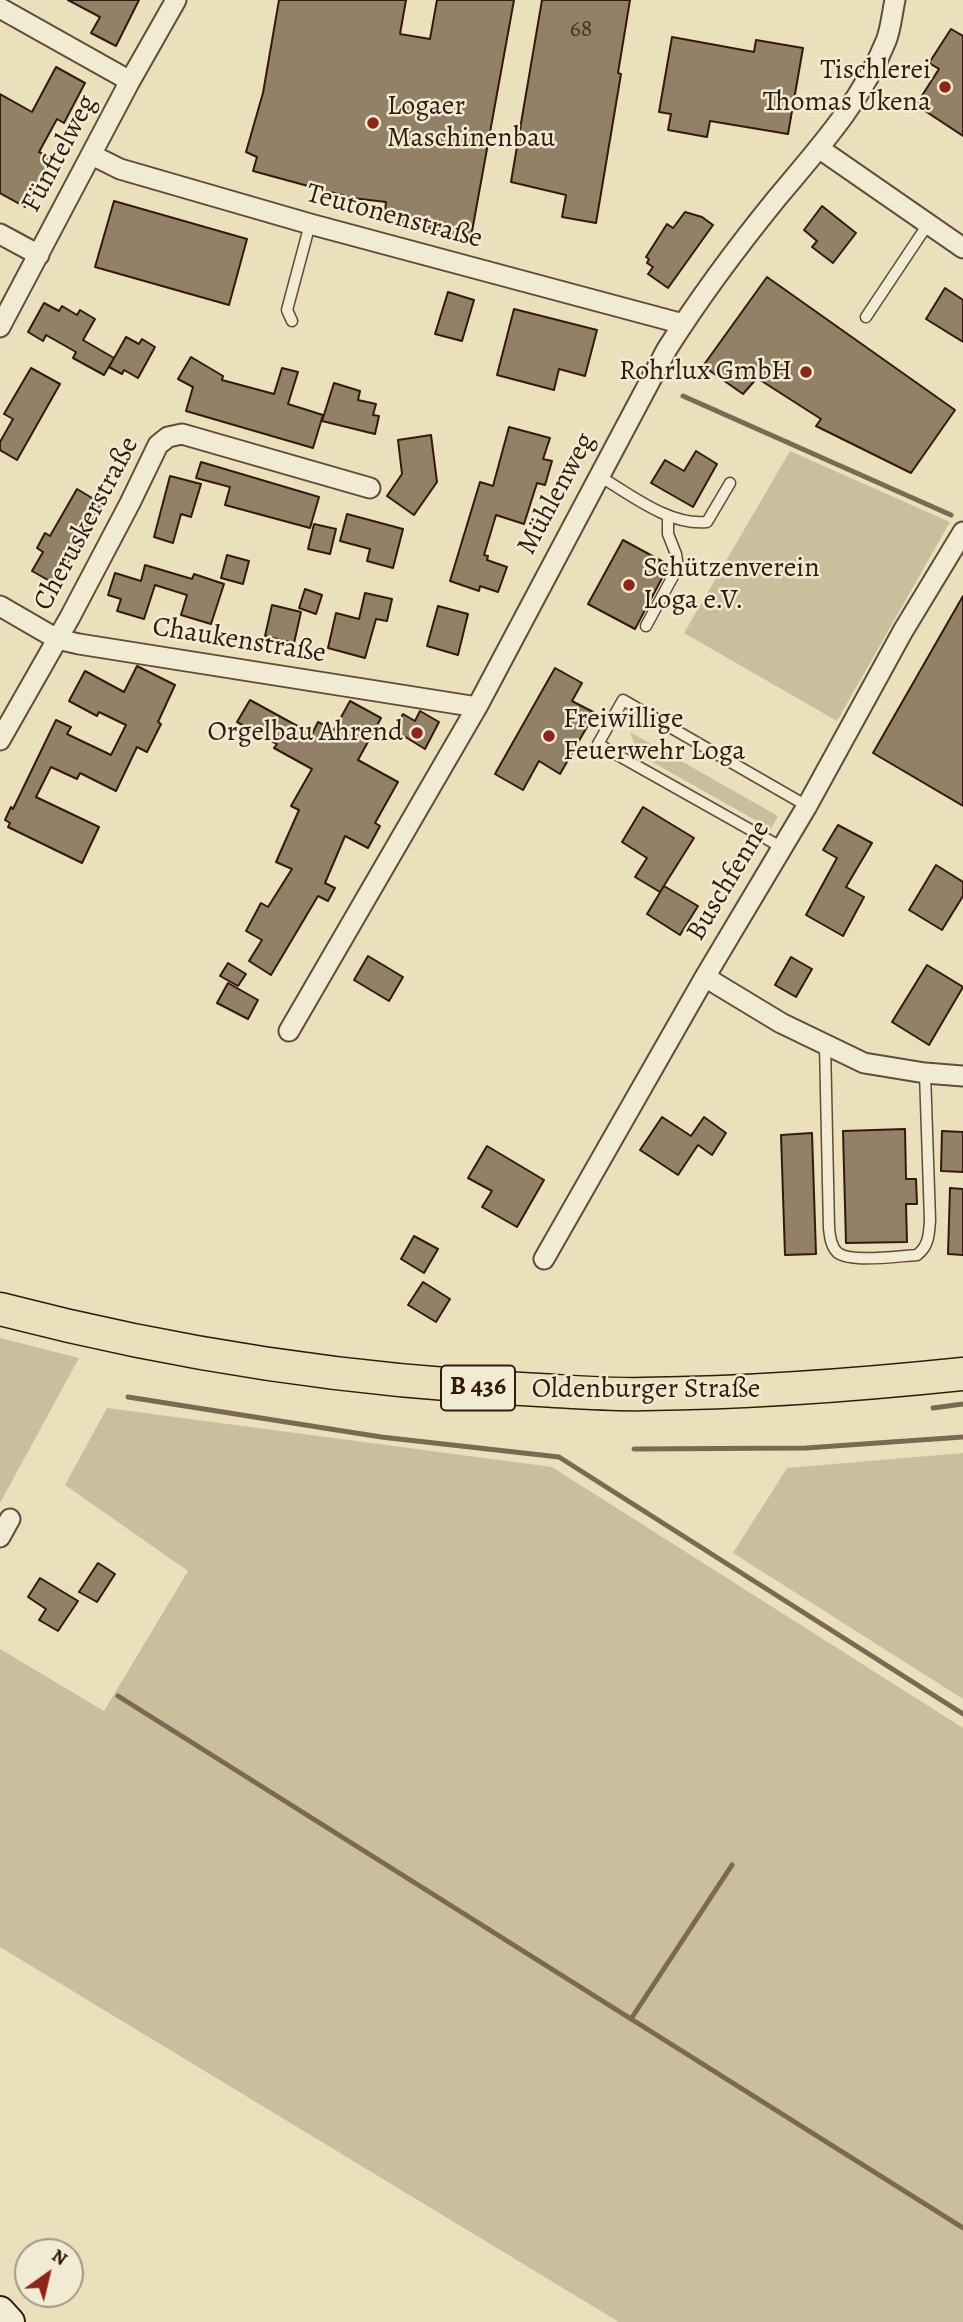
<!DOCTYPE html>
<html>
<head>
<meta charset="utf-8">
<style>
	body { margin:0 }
	#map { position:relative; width:963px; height:2322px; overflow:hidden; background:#eae0bb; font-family:Alegreya,serif }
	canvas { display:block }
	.north { position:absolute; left:14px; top:2238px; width:70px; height:70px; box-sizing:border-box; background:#f1ebd3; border:2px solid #a59783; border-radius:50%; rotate:34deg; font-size:19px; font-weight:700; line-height:28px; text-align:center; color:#341a0c }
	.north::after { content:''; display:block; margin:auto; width:24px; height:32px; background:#8f2418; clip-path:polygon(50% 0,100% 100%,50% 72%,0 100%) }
</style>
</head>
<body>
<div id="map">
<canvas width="963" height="2322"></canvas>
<div class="north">N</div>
</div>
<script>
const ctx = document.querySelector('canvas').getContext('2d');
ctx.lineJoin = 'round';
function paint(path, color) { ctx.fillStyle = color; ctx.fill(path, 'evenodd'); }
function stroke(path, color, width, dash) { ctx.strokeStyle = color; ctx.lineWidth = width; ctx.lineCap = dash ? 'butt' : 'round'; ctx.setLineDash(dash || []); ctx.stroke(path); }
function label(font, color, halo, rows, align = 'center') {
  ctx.font = font + ' Alegreya,serif'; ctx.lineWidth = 5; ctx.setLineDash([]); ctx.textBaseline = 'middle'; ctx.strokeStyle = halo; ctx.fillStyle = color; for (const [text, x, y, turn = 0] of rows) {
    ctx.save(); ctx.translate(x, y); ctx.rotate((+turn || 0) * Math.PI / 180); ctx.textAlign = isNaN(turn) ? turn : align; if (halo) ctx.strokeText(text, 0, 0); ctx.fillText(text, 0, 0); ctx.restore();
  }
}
paint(new Path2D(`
	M 790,451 L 950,522 L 837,721 L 684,633 Z
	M 630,732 L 778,816 L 771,829 L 638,754 Z
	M 0,1338 L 79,1358 L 0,1503 Z
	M 107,1408 L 552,1467 L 963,1728 L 963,2322 L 619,2322 L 0,1947 L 0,1649 L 104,1711 L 188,1571 L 65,1485 Z
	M 963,1453 L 963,1699 L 733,1553 L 787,1468 Z`), '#cbbe9d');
stroke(new Path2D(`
	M 683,396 L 951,515
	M 128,1397 L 381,1437 L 559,1457 L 963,1714
	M 933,1408 L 963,1404
	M 634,1449 L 806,1448 L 963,1437
	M 118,1696 L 963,2228
	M 631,2019 L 732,1865`), '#7c6952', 5);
const building = new Path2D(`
	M 68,0 L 139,0 L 116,46 L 91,33 L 100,17 Z
	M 279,0 L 406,0 L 400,34 L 430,39 L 437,0 L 514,0 L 471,237 L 466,242 L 451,240 L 447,232 L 384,219 L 386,202 L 352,198 L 253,171 L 257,157 L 246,152 L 263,93 Z
	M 542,0 L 630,0 L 618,73 L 621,74 L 596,223 L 562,217 L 566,195 L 511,182 Z
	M 951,29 L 963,36 L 963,136 L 916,105 L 939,69 L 929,63 Z
	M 672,37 L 754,52 L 756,40 L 803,48 L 788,134 L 710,121 L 707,137 L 668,130 L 671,114 L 659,112 Z
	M 56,67 L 85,83 L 64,123 L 57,119 L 39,152 L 53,159 L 25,207 L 0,193 L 0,94 L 32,112 Z
	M 114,201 L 247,239 L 229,305 L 95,267 Z
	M 822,206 L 856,233 L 833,263 L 812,247 L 817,241 L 804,230 Z
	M 685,212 L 702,217 L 713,225 L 668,288 L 648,274 L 653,267 L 647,263 L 649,259 L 646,257 L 667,224 L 673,228 Z
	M 767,277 L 955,410 L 911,473 L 816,426 L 821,419 L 757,378 L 743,394 L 703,366 Z
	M 945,288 L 963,300 L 963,342 L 926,319 Z
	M 448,292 L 474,300 L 462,341 L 435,334 Z
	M 44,303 L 59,311 L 62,306 L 77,315 L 80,310 L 95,319 L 83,340 L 114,358 L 104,375 L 73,358 L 76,352 L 46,335 L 43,341 L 28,332 Z
	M 514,309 L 597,330 L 585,376 L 559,369 L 554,390 L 497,375 Z
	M 126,337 L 139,344 L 142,339 L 155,347 L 138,378 L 124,370 L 122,374 L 109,367 Z
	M 191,357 L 223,376 L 222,380 L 274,394 L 282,368 L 298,372 L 288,404 L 323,415 L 313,448 L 186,411 L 193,387 L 178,379 Z
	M 31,368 L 60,384 L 17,460 L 0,450 L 0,442 L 13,419 L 4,414 Z
	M 334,383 L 360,391 L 358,400 L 376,404 L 373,415 L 379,416 L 375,434 L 322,421 Z
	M 509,427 L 550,438 L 543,459 L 552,461 L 545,485 L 537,483 L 524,524 L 496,515 L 484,555 L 488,556 L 487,560 L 507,567 L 498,592 L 480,586 L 479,591 L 450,581 L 480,482 L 493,486 Z
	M 431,435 L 437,482 L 414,515 L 387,496 L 402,474 L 398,440 Z
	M 696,451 L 717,464 L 693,507 L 651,483 L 665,460 L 684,471 Z
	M 201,462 L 319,497 L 310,528 L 225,505 L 230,487 L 196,478 Z
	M 170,476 L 201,484 L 191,517 L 181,514 L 173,543 L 154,537 Z
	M 77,489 L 102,504 L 55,584 L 32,571 L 43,552 L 37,548 L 45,533 L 50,536 Z
	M 347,514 L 403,529 L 393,568 L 367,561 L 370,549 L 340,541 Z
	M 314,524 L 336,529 L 330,554 L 308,549 Z
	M 623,540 L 669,565 L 635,629 L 588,604 Z
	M 227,555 L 249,561 L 243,584 L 221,578 Z
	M 145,565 L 192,579 L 194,574 L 224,584 L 211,624 L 181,615 L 187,595 L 155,585 L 144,619 L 117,611 L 121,599 L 108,595 L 115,573 L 141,581 Z
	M 305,589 L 322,595 L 316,614 L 299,608 Z
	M 365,593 L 392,599 L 387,621 L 376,619 L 365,658 L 328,648 L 336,613 L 359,619 Z
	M 963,596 L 963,806 L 873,753 Z
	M 272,605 L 301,612 L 294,643 L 265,636 Z
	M 438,606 L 468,614 L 458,655 L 427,646 Z
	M 137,666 L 175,685 L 158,722 L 161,724 L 147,752 L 137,747 L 116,791 L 80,773 L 77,779 L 51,767 L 36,797 L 99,827 L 82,863 L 8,827 L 10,823 L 5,820 L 11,807 L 13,809 L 56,720 L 71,727 L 67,734 L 111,755 L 126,725 L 99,712 L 97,716 L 69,701 L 85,671 L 124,692 Z
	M 555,668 L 582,683 L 572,701 L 595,713 L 560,774 L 539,761 L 523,790 L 495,774 Z
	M 250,700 L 312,734 L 318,722 L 334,730 L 350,701 L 381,718 L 358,760 L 398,782 L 375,823 L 380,826 L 368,848 L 345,836 L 325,883 L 335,888 L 328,901 L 318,896 L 271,975 L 249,961 L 262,940 L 246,931 L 261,903 L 268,907 L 292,869 L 276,862 L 299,810 L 291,806 L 312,769 L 274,748 L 277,744 L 237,722 Z
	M 420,711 L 439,722 L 425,749 L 394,730 L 403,714 L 415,721 Z
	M 643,807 L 694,838 L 660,892 L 635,877 L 647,858 L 622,842 Z
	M 838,825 L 872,843 L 846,887 L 864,897 L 843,936 L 806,915 L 837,858 L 823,850 Z
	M 936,865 L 963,882 L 963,896 L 942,930 L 909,910 Z
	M 664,886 L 698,906 L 680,935 L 647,914 Z
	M 368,956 L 403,977 L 389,1001 L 354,980 Z
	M 791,957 L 812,969 L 796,997 L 775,985 Z
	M 228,963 L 246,974 L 238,986 L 220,976 Z
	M 927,965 L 963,987 L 929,1045 L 892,1022 Z
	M 228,983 L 258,1000 L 248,1019 L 217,1003 Z
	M 662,1117 L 691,1136 L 704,1117 L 726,1133 L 712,1155 L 698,1145 L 678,1175 L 640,1150 Z
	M 905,1129 L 906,1179 L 916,1179 L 917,1204 L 906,1204 L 907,1242 L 846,1243 L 843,1131 Z
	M 942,1131 L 963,1132 L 963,1172 L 941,1171 Z
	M 812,1133 L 816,1254 L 785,1255 L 781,1135 Z
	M 487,1146 L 544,1180 L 517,1227 L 482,1207 L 492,1191 L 468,1178 Z
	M 950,1188 L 963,1189 L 963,1255 L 948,1254 Z
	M 414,1236 L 438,1249 L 424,1273 L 401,1259 Z
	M 423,1282 L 450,1299 L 436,1322 L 408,1305 Z
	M 98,1563 L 115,1574 L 97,1602 L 79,1592 Z
	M 40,1578 L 78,1601 L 58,1631 L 39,1620 L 46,1609 L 28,1597 Z`);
paint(building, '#938167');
stroke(building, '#341a0c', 2);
const lane = new Path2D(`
	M 866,317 L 928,224
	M 292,321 L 287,310 L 310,224
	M 599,476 C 630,494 669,526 707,522 L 730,483
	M 646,626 L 678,567 L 676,554 L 668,534 L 668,516
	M 781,847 L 598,744 L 623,700 L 807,806
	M 825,1044 L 829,1228 C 830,1237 831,1247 838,1253 C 852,1263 898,1256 917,1255 C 929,1246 929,1234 930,1220 L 925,1073`);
const street = new Path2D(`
	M 0,8 L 130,81
	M 820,149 L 963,248
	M 92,155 L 120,169 L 310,224 L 683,324
	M 0,234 L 39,255
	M 0,327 L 130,81 L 176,0
	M 0,606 L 57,639 L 79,644 L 477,707
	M 0,740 L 70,617 L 130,503 L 158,445 L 168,437 L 182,434 L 370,488
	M 705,977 L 781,1023 L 864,1063 L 925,1073 L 963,1076
	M 289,1031 L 477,707 L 667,349 C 700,297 738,246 777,198 C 817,150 862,101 886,41 C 891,29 892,13 895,0
	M 544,1259 L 705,977 L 807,806 L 903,631 L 963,532
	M 0,1537 L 10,1519`);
const secondary = new Path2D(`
	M 0,2311 L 10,2322`);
const primary = new Path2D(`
	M 0,1309 C 176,1355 357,1382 539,1390 C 575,1392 610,1395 645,1394 C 752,1393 857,1385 963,1374`);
stroke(lane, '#624c38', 13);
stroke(street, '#624c38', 23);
stroke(secondary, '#341a0c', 32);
stroke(primary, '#341a0c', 35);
stroke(lane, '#f1ebd3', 10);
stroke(street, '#f1ebd3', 19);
stroke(secondary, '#f1ebd3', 28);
stroke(primary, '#eae0bb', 32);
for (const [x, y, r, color] of [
	[945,87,7,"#8f2418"],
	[373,123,7,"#8f2418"],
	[806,372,7,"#8f2418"],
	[629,585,7,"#8f2418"],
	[417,733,7,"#8f2418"],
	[549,736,7,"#8f2418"]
]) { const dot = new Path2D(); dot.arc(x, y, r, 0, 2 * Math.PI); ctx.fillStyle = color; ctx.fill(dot); stroke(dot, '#f1ebd3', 2.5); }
label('24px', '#4c3423', null, [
	["68",581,30]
]);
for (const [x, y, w] of [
	[478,1388,74]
]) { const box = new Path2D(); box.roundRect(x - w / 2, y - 22.5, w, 45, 5); ctx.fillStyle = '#f1ebd3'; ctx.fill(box); stroke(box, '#341a0c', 2); }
label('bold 26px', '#341a0c', null, [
	["B 436",478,1388]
]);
label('28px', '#341a0c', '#f1ebd3', [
	["Tischlerei",931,71],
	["Thomas Ukena",931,103],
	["Logaer",387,107,"left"],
	["Maschinenbau",387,139,"left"],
	["Rohrlux GmbH",792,372],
	["Schützenverein",643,569,"left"],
	["Loga e.V.",643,601,"left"],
	["Freiwillige",563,720,"left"],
	["Feuerwehr Loga",563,752,"left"],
	["Orgelbau Ahrend",403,733]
], 'right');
label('28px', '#341a0c', '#f1ebd3', [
	["Fünftelweg",60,154,-62],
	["Teutonenstraße",394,217,15],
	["Mühlenweg",557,494,-62],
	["Cheruskerstraße",87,524,-62],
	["Chaukenstraße",239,641,9],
	["Buschfenne",729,881,-59],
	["Oldenburger Straße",646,1390]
]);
</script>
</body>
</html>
